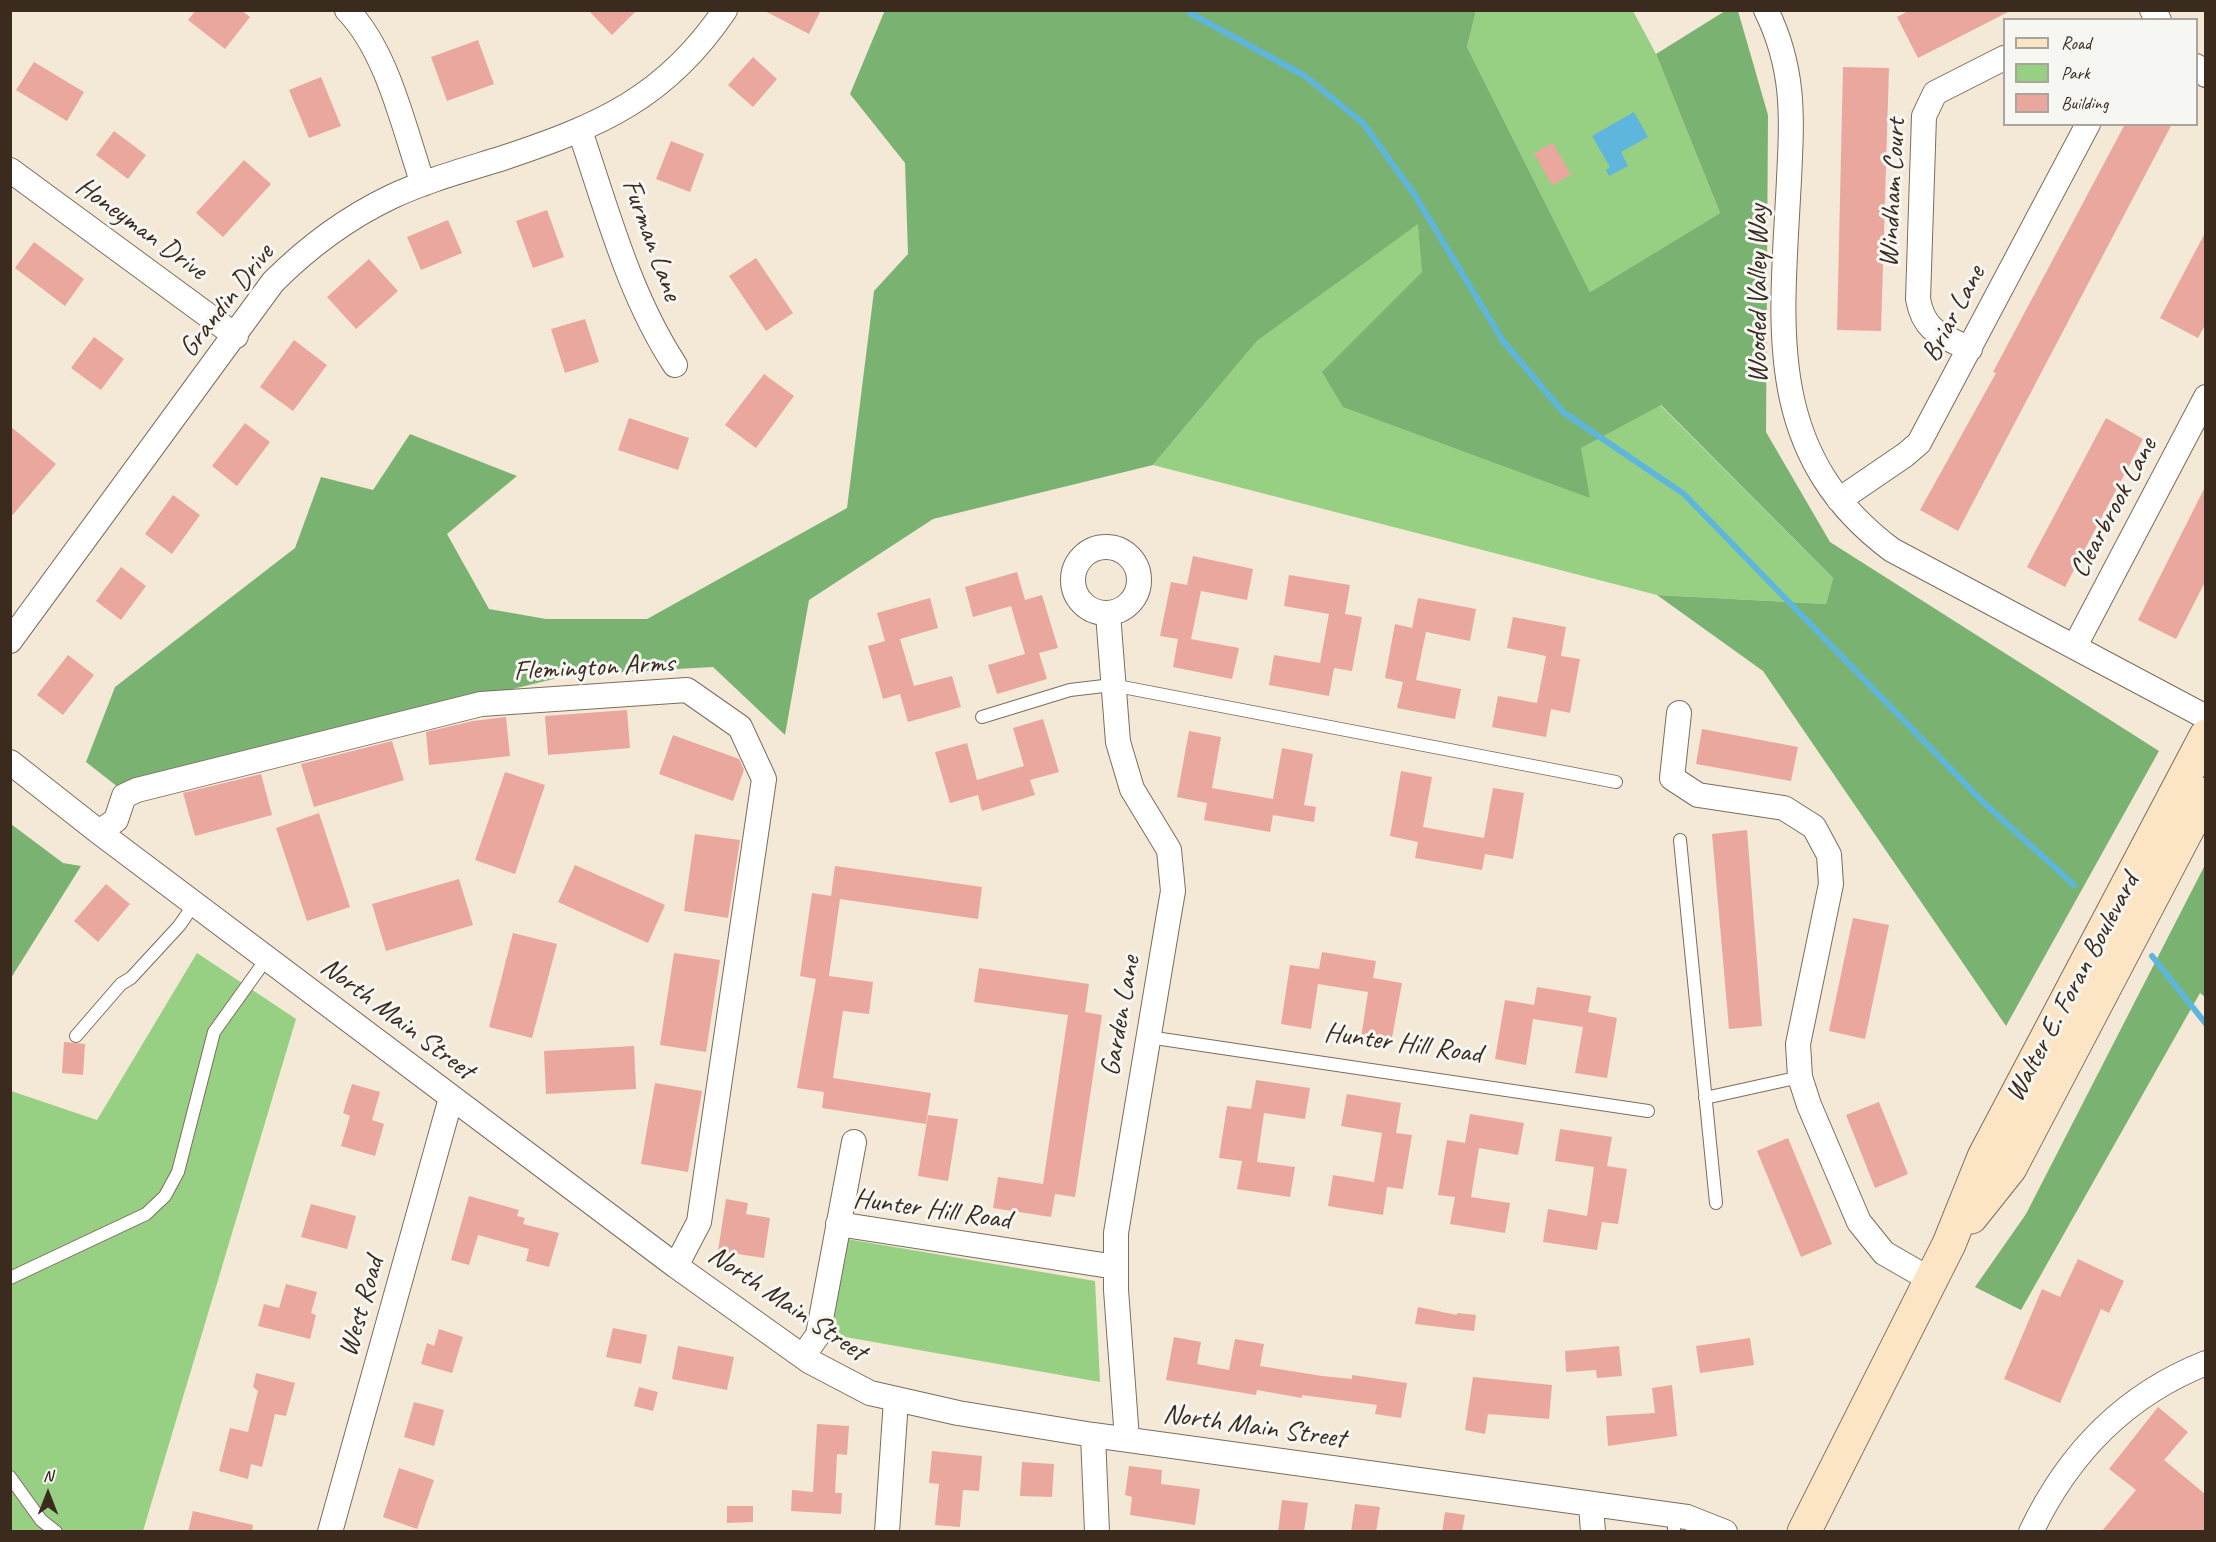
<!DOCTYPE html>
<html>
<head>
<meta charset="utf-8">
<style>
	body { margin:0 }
	#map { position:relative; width:2216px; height:1542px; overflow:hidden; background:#f4e9d7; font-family:Caveat,sans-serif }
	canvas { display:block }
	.frame { position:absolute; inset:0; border:12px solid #3b2a1e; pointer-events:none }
	.legend { position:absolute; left:2003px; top:18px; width:195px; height:108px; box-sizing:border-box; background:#f6f6f2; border:2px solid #aba49d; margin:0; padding:8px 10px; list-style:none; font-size:18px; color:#3b2a1e }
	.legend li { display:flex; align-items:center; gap:12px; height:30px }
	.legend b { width:30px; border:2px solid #aba49d }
	.north { position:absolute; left:18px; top:1464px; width:60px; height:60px; -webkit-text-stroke:4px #f6f6f2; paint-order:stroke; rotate:0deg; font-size:16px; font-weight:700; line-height:24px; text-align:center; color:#3b2a1e }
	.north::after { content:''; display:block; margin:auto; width:21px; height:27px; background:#3b2a1e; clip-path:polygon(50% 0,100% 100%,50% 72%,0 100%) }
</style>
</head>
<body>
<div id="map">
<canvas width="2216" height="1542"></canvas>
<div class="frame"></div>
<ul class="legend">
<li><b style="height:8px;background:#fce5c4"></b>Road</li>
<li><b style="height:16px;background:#98d083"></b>Park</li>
<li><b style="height:16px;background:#eaa79e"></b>Building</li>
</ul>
<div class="north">N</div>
</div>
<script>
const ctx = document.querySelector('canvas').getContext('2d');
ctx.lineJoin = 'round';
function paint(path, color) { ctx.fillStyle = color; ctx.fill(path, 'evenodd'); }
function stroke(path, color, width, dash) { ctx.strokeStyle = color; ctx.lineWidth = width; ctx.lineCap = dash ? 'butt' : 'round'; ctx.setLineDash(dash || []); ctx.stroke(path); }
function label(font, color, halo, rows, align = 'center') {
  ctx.font = font + ' Caveat,sans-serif'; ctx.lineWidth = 6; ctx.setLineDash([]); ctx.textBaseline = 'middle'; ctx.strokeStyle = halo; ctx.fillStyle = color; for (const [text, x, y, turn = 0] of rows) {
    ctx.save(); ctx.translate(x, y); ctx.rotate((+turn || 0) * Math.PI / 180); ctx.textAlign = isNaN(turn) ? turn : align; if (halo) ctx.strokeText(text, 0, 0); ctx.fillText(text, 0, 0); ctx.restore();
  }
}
paint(new Path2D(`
	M 1476,11 L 1633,11 L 1656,54 L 1720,213 L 1590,292 L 1467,47 Z
	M 1418,223 L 1660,405 L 1833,578 L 1826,604 L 1657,595 L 1153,465 L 1257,341 Z
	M 197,953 L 296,1019 L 143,1531 L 11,1532 L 11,1091 L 97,1120 Z
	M 847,1239 L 1095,1281 L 1100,1382 L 834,1335 L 831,1319 Z`), '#98d083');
paint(new Path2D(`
	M 885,10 L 1476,11 L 1467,47 L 1590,292 L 1720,213 L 1656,54 L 1725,11 L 1738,11 L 1768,115 L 1766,432 L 1830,542 L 2159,751 L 2006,1026 L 1763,671 L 1657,595 L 1826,604 L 1833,578 L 1661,405 L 1581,448 L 1590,498 L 1343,407 L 1322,372 L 1422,272 L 1418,224 L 1257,341 L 1153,465 L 933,519 L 809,600 L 785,735 L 713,667 L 570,675 L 134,781 L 123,791 L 86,762 L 115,687 L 295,548 L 321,477 L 373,490 L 410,434 L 517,476 L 447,534 L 489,609 L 546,619 L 647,619 L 847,508 L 874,291 L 908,254 L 905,163 L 850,94 Z
	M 11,824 L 63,863 L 81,866 L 11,978 Z
	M 2205,865 L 2205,997 L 2200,993 L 2021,1310 L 1975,1287 L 2026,1214 Z`), '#7ab271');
paint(new Path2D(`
	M 1634,112 L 1648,137 L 1621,152 L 1628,166 L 1609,176 L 1606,170 L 1610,167 L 1592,136 Z`), '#5fb6dc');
stroke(new Path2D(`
	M 1190,13 L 1305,76 L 1363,123 L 1414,194 L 1503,341 L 1563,412 L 1684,494 L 1983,802 L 2074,885
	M 2152,956 L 2206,1024`), '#5fb6dc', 6);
paint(new Path2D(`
	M 196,10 L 241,10 L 250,17 L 225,49 L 188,20 Z
	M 588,10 L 637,10 L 612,35 Z
	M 763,10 L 821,10 L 809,34 Z
	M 1910,10 L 2012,10 L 1918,58 L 1897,17 Z
	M 478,40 L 494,84 L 447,101 L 431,57 Z
	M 753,57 L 777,79 L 753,107 L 728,85 Z
	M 34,62 L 84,92 L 67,121 L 16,90 Z
	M 1843,67 L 1889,68 L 1881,331 L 1837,330 Z
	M 321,77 L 341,126 L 309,138 L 289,90 Z
	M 2125,124 L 2172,124 L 1958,531 L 1920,510 L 1996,373 L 1993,372 Z
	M 114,131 L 146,155 L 128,179 L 96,155 Z
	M 671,141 L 704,154 L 690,192 L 656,179 Z
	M 1553,143 L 1571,175 L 1552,185 L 1534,153 Z
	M 244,160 L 271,184 L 223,237 L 196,213 Z
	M 547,210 L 564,257 L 533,268 L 516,221 Z
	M 448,220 L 462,253 L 421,270 L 407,237 Z
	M 2205,233 L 2205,325 L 2198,338 L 2160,318 Z
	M 34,242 L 84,279 L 65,306 L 15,268 Z
	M 756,258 L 793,313 L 766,331 L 729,276 Z
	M 369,259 L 398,291 L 356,329 L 327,297 Z
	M 585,319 L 599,362 L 565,373 L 551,329 Z
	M 94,337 L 124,359 L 101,390 L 71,368 Z
	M 294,340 L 327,365 L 293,411 L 260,387 Z
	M 764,374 L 794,396 L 756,448 L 725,425 Z
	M 629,418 L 689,438 L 678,470 L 618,450 Z
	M 2106,418 L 2143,439 L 2065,587 L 2027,567 Z
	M 245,423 L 270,442 L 237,486 L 212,466 Z
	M 10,426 L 56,464 L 10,518 Z
	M 2205,487 L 2205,582 L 2176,639 L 2138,620 Z
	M 173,495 L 200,515 L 172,554 L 145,534 Z
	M 1193,556 L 1253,569 L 1247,600 L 1201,591 L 1191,639 L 1239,648 L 1232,679 L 1173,667 L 1178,639 L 1160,636 L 1171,582 L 1187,585 Z
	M 121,567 L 146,586 L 121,620 L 96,601 Z
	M 1017,572 L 1025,600 L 1042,595 L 1058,648 L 1039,653 L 1047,679 L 997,694 L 988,665 L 1025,654 L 1011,606 L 973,617 L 965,587 Z
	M 1289,575 L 1350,585 L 1345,614 L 1362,617 L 1352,671 L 1334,668 L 1329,696 L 1269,685 L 1274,655 L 1320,663 L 1329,614 L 1284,606 Z
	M 930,598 L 938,628 L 900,639 L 914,686 L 952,676 L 961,707 L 908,722 L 900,694 L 883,699 L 868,646 L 885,641 L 877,613 Z
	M 1418,598 L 1476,609 L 1470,641 L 1426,632 L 1416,680 L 1461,689 L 1455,719 L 1397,708 L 1403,682 L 1385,678 L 1395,624 L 1412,628 Z
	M 1513,617 L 1566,627 L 1561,656 L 1580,659 L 1570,713 L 1551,709 L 1546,737 L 1492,727 L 1498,696 L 1537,703 L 1546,656 L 1507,648 Z
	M 68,655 L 94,675 L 63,715 L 37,695 Z
	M 627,710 L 630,748 L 548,755 L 545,716 Z
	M 506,717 L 510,756 L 429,765 L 426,732 L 473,721 Z
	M 1043,719 L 1059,772 L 1030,780 L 1035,795 L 982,811 L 978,795 L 950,803 L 935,752 L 967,743 L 977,780 L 1024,766 L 1013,728 Z
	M 1702,729 L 1798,747 L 1791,781 L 1696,764 Z
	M 1189,731 L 1221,737 L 1212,788 L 1273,799 L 1282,748 L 1313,754 L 1304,805 L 1316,807 L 1314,822 L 1273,815 L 1270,832 L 1204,820 L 1207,803 L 1177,797 Z
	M 673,735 L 739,759 L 744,770 L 733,801 L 659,774 Z
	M 392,741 L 404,780 L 314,807 L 301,764 Z
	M 1401,771 L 1432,777 L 1423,827 L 1484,838 L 1493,788 L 1524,793 L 1513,859 L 1485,854 L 1482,870 L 1415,858 L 1418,842 L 1390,836 Z
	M 505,772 L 545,785 L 515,874 L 475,860 Z
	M 261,774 L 272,815 L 195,836 L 183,793 Z
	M 319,813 L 350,907 L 307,921 L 276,828 Z
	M 1747,830 L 1762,1026 L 1729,1029 L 1712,834 Z
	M 695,834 L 740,840 L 728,918 L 684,911 Z
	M 575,865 L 665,905 L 648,943 L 558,902 Z
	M 835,866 L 982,887 L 978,919 L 840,899 L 829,976 L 873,982 L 869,1014 L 843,1011 L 833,1078 L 931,1093 L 926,1124 L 822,1108 L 824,1092 L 797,1088 L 816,979 L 800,976 L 812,893 L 831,896 Z
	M 459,879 L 473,925 L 386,951 L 372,904 Z
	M 106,884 L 130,904 L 98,942 L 74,921 Z
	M 1853,918 L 1889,925 L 1865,1039 L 1829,1031 Z
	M 513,933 L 557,944 L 532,1038 L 489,1027 Z
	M 1322,952 L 1376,961 L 1373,978 L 1402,983 L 1391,1043 L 1361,1038 L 1368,992 L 1318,984 L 1311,1029 L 1281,1024 L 1290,965 L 1319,969 Z
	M 674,953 L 720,960 L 706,1052 L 660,1045 Z
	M 979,968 L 1089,984 L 1085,1012 L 1102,1015 L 1075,1197 L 1055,1194 L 1051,1217 L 993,1208 L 998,1177 L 1043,1184 L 1068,1015 L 974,1002 Z
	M 1537,987 L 1591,996 L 1588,1012 L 1617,1018 L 1607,1078 L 1575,1073 L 1583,1027 L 1533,1019 L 1526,1065 L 1495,1059 L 1505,1000 L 1534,1005 Z
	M 64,1042 L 85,1044 L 83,1075 L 62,1073 Z
	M 634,1046 L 636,1089 L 546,1094 L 544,1051 Z
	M 1256,1080 L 1310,1088 L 1305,1119 L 1264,1113 L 1257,1162 L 1295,1167 L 1290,1197 L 1237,1189 L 1242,1161 L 1219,1158 L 1227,1106 L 1251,1109 Z
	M 655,1083 L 702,1091 L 688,1172 L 641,1164 Z
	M 352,1084 L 380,1092 L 372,1120 L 384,1124 L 375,1156 L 341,1146 L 350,1116 L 343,1113 Z
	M 1347,1094 L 1401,1103 L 1396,1133 L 1412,1135 L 1403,1189 L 1387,1187 L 1383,1215 L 1328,1206 L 1333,1175 L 1374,1182 L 1382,1133 L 1341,1126 Z
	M 1879,1102 L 1908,1174 L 1875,1188 L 1846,1115 Z
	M 1470,1114 L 1524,1123 L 1518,1155 L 1479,1148 L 1471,1197 L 1510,1203 L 1505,1233 L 1450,1224 L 1455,1197 L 1438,1195 L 1447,1140 L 1465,1143 Z
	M 928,1115 L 958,1119 L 948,1181 L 918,1176 Z
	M 1560,1129 L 1612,1137 L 1607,1166 L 1627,1169 L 1618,1224 L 1602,1222 L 1597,1250 L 1543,1242 L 1548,1209 L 1587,1216 L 1594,1167 L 1555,1161 Z
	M 1788,1138 L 1832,1244 L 1801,1257 L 1757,1151 Z
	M 469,1196 L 519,1210 L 517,1216 L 525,1218 L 523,1224 L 559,1233 L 549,1267 L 526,1261 L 529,1249 L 478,1235 L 469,1265 L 451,1260 Z
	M 726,1199 L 748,1203 L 746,1214 L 770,1218 L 764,1258 L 718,1251 Z
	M 311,1204 L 356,1216 L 347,1249 L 301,1237 Z
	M 2078,1259 L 2124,1281 L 2109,1313 L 2101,1309 L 2060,1403 L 2004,1379 L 2042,1289 L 2060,1297 Z
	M 286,1284 L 317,1292 L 311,1313 L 316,1315 L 310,1339 L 258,1326 L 264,1304 L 279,1308 Z
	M 1418,1307 L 1457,1315 L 1457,1313 L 1476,1315 L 1474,1331 L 1415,1324 Z
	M 613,1328 L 647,1335 L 641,1364 L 606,1357 Z
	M 439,1329 L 463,1337 L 452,1373 L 421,1364 L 427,1343 L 434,1346 Z
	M 1174,1337 L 1201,1342 L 1197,1364 L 1229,1370 L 1235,1339 L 1264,1344 L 1260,1366 L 1322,1376 L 1352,1379 L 1352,1375 L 1407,1383 L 1401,1418 L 1375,1414 L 1377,1405 L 1302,1395 L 1302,1398 L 1257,1390 L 1256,1395 L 1166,1380 Z
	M 1750,1338 L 1754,1365 L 1700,1373 L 1696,1346 Z
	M 678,1346 L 734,1357 L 727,1390 L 672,1379 Z
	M 1619,1346 L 1622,1376 L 1597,1378 L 1596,1370 L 1566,1372 L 1565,1351 Z
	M 256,1373 L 295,1383 L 286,1416 L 275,1414 L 262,1467 L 251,1464 L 248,1479 L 219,1471 L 230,1428 L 248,1432 L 258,1391 L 253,1387 Z
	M 1473,1377 L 1552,1385 L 1549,1419 L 1488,1414 L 1485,1434 L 1465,1430 Z
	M 1672,1385 L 1677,1436 L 1608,1446 L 1606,1416 L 1655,1413 L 1652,1388 Z
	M 639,1387 L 658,1392 L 653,1411 L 634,1406 Z
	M 414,1402 L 444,1410 L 434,1446 L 404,1437 Z
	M 2158,1407 L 2188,1432 L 2164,1460 L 2205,1494 L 2205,1532 L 2101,1532 L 2136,1490 L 2109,1469 Z
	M 817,1424 L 849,1426 L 847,1455 L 837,1454 L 835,1493 L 842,1493 L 841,1514 L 791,1511 L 792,1490 L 813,1492 Z
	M 932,1451 L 982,1456 L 979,1491 L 963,1490 L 960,1527 L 935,1525 L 939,1484 L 929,1483 Z
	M 1022,1462 L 1054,1464 L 1052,1497 L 1020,1496 Z
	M 1129,1466 L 1162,1470 L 1161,1484 L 1200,1489 L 1195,1525 L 1130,1515 L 1132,1497 L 1125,1495 Z
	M 399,1468 L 434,1480 L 417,1529 L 383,1517 Z
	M 1282,1500 L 1308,1503 L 1304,1532 L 1278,1532 Z
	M 1355,1504 L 1380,1507 L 1376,1532 L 1351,1532 Z
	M 727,1506 L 753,1506 L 753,1522 L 727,1523 Z
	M 193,1511 L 253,1525 L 252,1532 L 188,1532 Z
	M 1445,1512 L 1465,1515 L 1462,1532 L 1442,1532 Z`), '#eaa79e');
const lane = new Path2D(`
	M 982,717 L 1070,690 L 1112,685 L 1616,782
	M 1680,840 L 1716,1203
	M 76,1036 L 121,984 L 131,978 L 179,926 L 195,903
	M 1148,1037 L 1648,1111
	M 1705,1098 L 1800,1077
	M 10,1278 L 146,1214 L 165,1196 L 178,1172 L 214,1032 L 267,958
	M 10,1477 L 41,1520 L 56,1532
	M 1674,1532 L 1674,1516`);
const street = new Path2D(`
	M 347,10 C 388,52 404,129 423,184
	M 1766,10 C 1795,69 1792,117 1789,179 C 1782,324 1761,452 1892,550 L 2206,717
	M 2152,10 L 2159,20
	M 2196,66 L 2206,75
	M 580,131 C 607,210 629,295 675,365
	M 10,170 L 236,336
	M 1970,349 C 1941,335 1924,332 1918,299 L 1924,116 L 1935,93 L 2004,58
	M 1839,500 L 1905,455 L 1919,443 L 2088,124
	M1073 580a33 33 0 1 1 66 0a33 33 0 1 1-66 0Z
	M 1108,614 L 1118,742 L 1132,789 L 1169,850 L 1173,891 L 1168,920 L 1116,1233 L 1116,1290 L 1127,1439
	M 10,641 L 273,282 C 307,248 347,218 391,197 C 427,180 465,170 503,158 C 599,126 666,98 725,10
	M 2075,646 L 2206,397
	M 1679,713 L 1672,778 L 1698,795 L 1784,808 L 1814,827 L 1829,855 L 1831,884 L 1798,1044 L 1800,1077 L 1809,1105 L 1859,1222 L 1884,1253 L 1931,1280
	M 10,762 L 99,832 L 676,1266 L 809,1361 L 870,1393 L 958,1413 L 1093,1435 L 1687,1517 L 1725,1532
	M 99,832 L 116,820 L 124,796 L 137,790 L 481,704 L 687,690 L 740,727 L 764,779 L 699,1222 L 676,1266
	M 838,1224 L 1116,1267
	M 803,1356 L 818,1335 L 854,1142
	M 1093,1435 L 1097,1532
	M 1591,1505 L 1593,1532
	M 330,1532 L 451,1098
	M 887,1532 L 896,1400
	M 2031,1532 C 2068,1454 2125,1395 2206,1363`);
const secondary = new Path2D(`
	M 1971,1217 L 2010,1168 L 2206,794
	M 1804,1532 L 1949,1244 L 1984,1157 L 2206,736`);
stroke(lane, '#7c6d5f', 14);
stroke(street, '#7c6d5f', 26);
stroke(secondary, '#7c6d5f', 35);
stroke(lane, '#fff', 12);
stroke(street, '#fff', 24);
stroke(secondary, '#fce5c4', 33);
label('28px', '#3b2a1e', '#f6f6f2', [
	["Windham Court",1893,193,-87],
	["Honeyman Drive",141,229,36],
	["Furman Lane",651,240,70],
	["Wooded Valley Way",1759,294,-90],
	["Grandin Drive",227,301,-52],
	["Briar Lane",1954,314,-62],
	["Clearbrook Lane",2114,508,-62],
	["Flemington Arms",594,668,-3],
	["Walter E. Foran Boulevard",2073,988,-62],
	["Garden Lane",1121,1016,-80],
	["North Main Street",397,1019,37],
	["Hunter Hill Road",1403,1044,8],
	["Hunter Hill Road",932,1210,8],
	["North Main Street",787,1304,34],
	["West Road",362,1307,-74],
	["North Main Street",1254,1427,8]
]);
</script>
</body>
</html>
